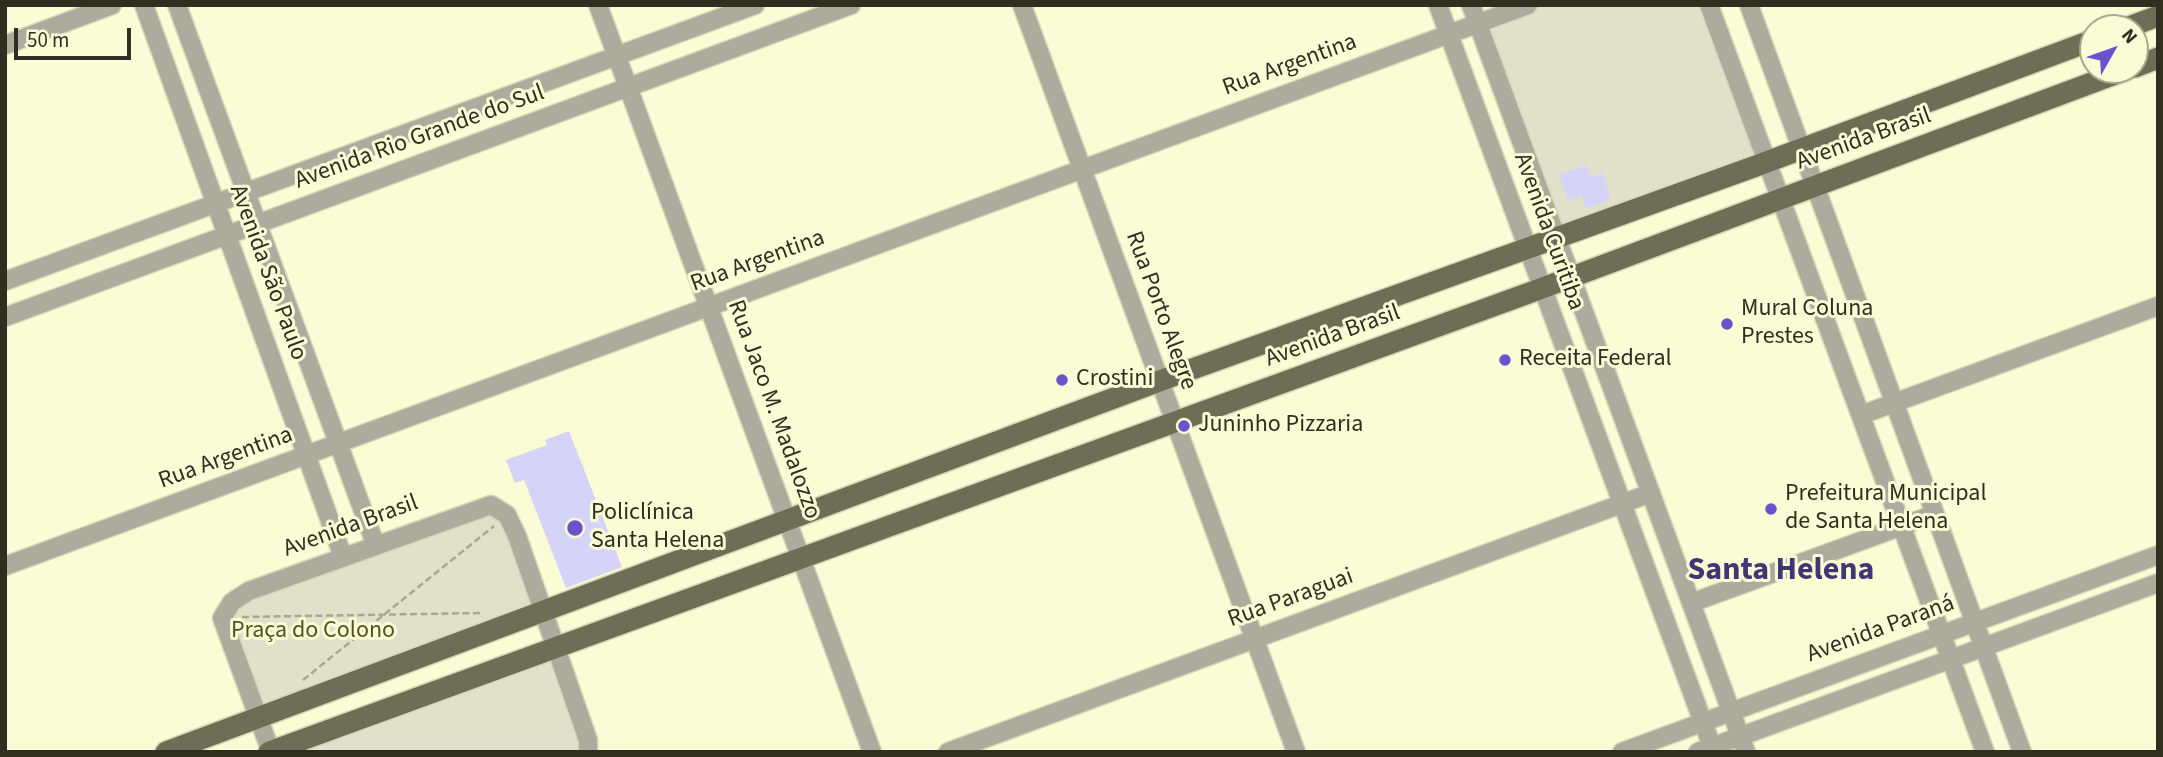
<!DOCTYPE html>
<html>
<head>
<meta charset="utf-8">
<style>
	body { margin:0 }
	#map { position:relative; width:2163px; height:757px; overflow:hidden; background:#fafcd5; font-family:"Source Sans 3",sans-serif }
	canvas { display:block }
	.frame { position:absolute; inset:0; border:7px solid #2f2f21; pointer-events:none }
	.north { position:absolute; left:2079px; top:14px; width:70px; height:70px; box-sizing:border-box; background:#fafcd5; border:2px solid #a9aa8d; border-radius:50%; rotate:50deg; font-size:19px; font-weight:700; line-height:28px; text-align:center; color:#2f2f21 }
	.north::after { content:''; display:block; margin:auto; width:24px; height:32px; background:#6a52cc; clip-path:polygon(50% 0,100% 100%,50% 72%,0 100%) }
	.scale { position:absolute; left:14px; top:28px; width:117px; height:32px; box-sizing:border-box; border:4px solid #2f2f21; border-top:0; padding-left:9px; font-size:21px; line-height:24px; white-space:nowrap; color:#2f2f21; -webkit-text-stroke:5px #fafcd5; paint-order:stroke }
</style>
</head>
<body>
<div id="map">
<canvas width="2163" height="757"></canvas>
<div class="frame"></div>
<div class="north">N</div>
<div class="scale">50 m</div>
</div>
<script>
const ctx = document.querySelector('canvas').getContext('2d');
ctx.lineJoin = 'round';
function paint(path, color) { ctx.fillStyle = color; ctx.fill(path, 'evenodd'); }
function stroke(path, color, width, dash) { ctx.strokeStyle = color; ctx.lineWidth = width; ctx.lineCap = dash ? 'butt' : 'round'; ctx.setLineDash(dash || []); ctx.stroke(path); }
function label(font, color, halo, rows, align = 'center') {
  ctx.font = font + ' "Source Sans 3",sans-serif'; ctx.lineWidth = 6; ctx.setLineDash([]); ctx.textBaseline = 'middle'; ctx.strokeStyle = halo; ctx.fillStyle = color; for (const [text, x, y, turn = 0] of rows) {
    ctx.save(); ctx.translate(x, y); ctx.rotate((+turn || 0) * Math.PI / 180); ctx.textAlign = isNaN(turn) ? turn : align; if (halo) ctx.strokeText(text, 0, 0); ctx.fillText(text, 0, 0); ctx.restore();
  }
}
paint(new Path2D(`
	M 1542,5 L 1702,5 L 1757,159 L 1560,232 L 1485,26 Z
	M 488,512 L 499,517 L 536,609 L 262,709 L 229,621 L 236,606 L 252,596 Z
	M 552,655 L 582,742 L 582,752 L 288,752 Z`), '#e0e1cb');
paint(new Path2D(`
	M 1586,165 L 1591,177 L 1602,173 L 1611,199 L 1586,208 L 1581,195 L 1568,200 L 1559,175 Z
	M 569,431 L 622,567 L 566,588 L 524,480 L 515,483 L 506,460 L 547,445 L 545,440 Z`), '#d5d3f7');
const minor = new Path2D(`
	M 144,5 L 343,557
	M 177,5 L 376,546
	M 598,5 L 872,752
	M 1022,5 L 1296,752
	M 1438,5 L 1714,752
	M 1471,5 L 1746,752
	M 1709,5 L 1985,752
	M 1749,5 L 2022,752
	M 5,45 L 112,5
	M 5,281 L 755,5
	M 5,317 L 851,5
	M 1861,415 L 2158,306
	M 5,566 L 1528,5
	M 1691,603 L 1935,514
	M 271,752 L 222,618 L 232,602 L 249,591 L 491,505 L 507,515 L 517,536 L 588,740 L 588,752
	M 948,752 L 1651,493
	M 1622,752 L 2158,555
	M 1698,752 L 2158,583`);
const major = new Path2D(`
	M 2126,28 L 2158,16
	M 2135,67 L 2158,58
	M 166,752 L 1173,376 L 1756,166 L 2093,40
	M 269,752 L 1529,293 L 2126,70`);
stroke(minor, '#d5d7b5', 21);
stroke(major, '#d5d7b5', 24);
stroke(new Path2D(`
	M 242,617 L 481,613
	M 303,680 L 494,526`), '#a8a98c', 2.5, [7, 3.5]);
stroke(minor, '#acac9e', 18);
stroke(major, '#6d6e55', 21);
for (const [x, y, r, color] of [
	[1727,324,7,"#6a52cc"],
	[1505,360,7,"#6a52cc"],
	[1062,380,7,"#6a52cc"],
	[1184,426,7,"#6a52cc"],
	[1771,509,7,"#6a52cc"],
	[575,528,9,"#6a52cc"]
]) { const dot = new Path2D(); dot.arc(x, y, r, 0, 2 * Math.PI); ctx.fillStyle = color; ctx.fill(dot); stroke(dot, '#fafcd5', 2.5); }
label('24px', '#2f2f21', '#fafcd5', [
	["Rua Argentina",1290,66,-20],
	["Avenida Rio Grande do Sul",420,138,-20],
	["Avenida Brasil",1864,140,-20],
	["Avenida Curitiba",1548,232,70],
	["Rua Argentina",758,262,-20],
	["Avenida São Paulo",267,273,70],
	["Rua Porto Alegre",1160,311,70],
	["Avenida Brasil",1333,337,-20],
	["Rua Jaco M. Madalozzo",773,410,70],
	["Rua Argentina",226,459,-20],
	["Avenida Brasil",351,527,-20],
	["Rua Paraguai",1291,599,-20],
	["Avenida Paraná",1881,630,-20]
]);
label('24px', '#2f2f21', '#fafcd5', [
	["Mural Coluna",1741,310],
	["Prestes",1741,338],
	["Receita Federal",1519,360],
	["Crostini",1076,380],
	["Juninho Pizzaria",1198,426],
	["Prefeitura Municipal",1785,495],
	["de Santa Helena",1785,523],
	["Policlínica",591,514],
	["Santa Helena",591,542]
], 'left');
label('24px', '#54541f', '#fafcd5', [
	["Praça do Colono",313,632]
]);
label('bold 32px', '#403673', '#fafcd5', [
	["Santa Helena",1781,572]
]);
</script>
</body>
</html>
